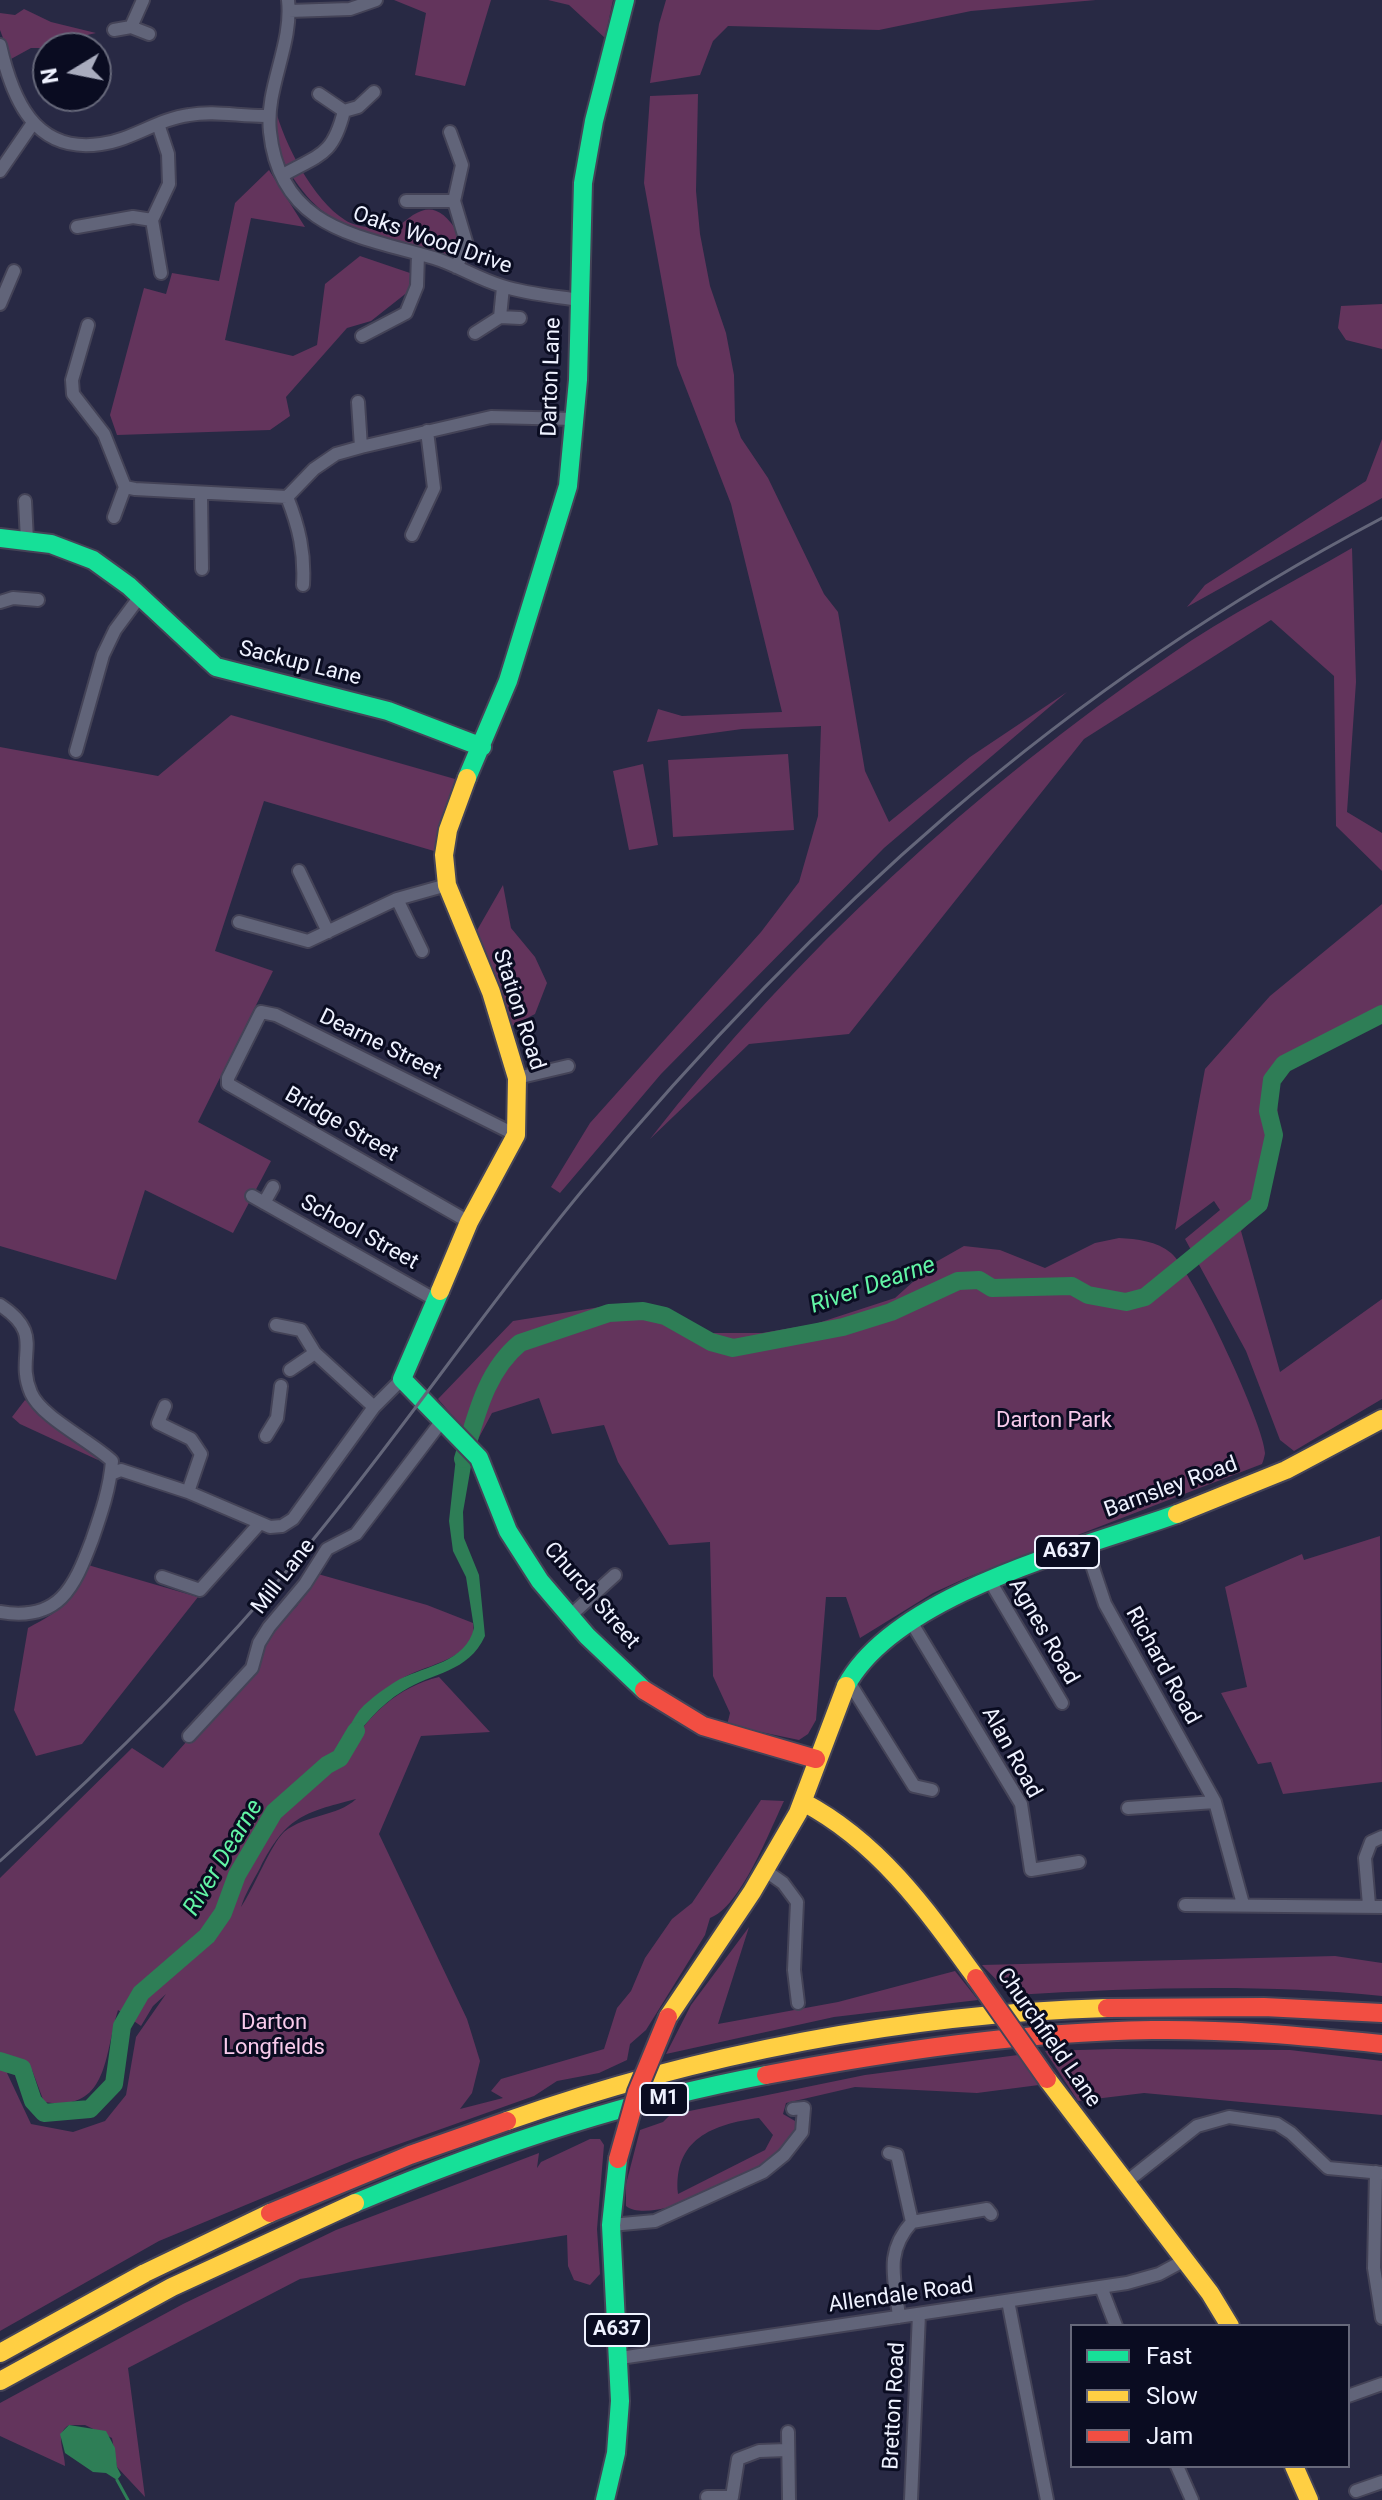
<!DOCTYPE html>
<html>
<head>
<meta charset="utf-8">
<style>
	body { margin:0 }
	#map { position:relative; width:1382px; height:2500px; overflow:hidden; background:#282944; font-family:Roboto,sans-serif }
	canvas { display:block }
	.legend { position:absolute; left:1070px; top:2324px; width:280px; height:144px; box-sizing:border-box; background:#0a0c21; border:2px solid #66687a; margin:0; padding:10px 14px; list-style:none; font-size:24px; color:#eff2ff }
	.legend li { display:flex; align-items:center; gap:16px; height:40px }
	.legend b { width:40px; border:2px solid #66687a }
	.north { position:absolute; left:32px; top:32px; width:80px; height:80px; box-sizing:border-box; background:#0a0c21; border:2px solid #66687a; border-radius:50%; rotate:260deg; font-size:22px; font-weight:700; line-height:32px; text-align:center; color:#eff2ff }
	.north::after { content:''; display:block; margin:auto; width:28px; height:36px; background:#a9acbe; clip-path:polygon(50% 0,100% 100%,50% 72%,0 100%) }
</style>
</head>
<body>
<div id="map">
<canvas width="1382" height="2500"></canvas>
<ul class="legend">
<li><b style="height:10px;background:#16e098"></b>Fast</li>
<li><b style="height:10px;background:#ffcf43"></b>Slow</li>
<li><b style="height:10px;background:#f24e42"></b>Jam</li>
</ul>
<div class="north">N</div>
</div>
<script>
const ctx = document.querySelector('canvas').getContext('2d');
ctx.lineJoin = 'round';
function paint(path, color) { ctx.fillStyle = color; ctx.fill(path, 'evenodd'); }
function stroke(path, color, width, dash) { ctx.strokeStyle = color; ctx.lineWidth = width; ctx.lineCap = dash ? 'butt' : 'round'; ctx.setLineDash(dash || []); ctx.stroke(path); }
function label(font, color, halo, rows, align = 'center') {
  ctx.font = font + ' Roboto,sans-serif'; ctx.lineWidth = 6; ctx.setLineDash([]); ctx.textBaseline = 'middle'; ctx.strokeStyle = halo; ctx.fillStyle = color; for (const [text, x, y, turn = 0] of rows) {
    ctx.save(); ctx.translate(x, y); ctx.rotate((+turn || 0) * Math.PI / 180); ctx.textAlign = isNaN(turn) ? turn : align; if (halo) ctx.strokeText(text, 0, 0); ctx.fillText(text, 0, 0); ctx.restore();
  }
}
paint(new Path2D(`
	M 394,0 L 491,0 L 465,86 L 415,75 L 426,13 Z
	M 548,0 L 613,0 L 605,38 L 569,5 Z
	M 666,0 L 1096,0 L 971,11 L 879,30 L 728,26 L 713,41 L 700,75 L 650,83 L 659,24 Z
	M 24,9 L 51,22 L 96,33 L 74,38 L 71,48 L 31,48 L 11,59 L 0,30 L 0,13 L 15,15 Z
	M 698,94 L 696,191 L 700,234 L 710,286 L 726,333 L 734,375 L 735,421 L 741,438 L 768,478 L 824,594 L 838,612 L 865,771 L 889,822 L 970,757 L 1067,692 L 884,848 L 661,1074 L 560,1193 L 551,1187 L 590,1123 L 761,932 L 799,882 L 818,816 L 821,726 L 742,729 L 647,742 L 658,709 L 682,716 L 782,712 L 731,504 L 677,365 L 644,183 L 650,96 Z
	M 275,108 C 284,143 313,200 345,220 C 357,228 380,228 394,231 C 422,204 437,200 459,234 L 453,255 L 448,257 C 375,237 322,235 284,162 C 277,147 270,124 275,108 Z
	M 269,170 L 305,227 L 251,218 L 225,340 L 293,356 L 317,345 L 325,284 L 360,256 L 410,273 L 409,291 L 371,321 L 347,328 L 286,397 L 290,416 L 270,430 L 117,435 L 110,415 L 144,288 L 166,294 L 172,273 L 219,281 L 235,203 Z
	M 1382,304 L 1382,349 L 1346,340 L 1338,328 L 1341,306 Z
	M 1382,439 L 1382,498 L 1187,607 L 1205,585 L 1366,481 Z
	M 1352,548 L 1356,682 L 1347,812 L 1382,833 L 1382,871 L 1336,826 L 1334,676 L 1271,620 L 1084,739 L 849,1034 L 749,1044 L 650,1139 C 797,951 973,790 1170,655 C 1227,615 1292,583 1352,548 Z
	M 231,715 L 455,779 L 434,851 L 264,801 L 215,951 L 273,971 L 198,1122 L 271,1161 L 233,1233 L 145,1190 L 116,1280 L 0,1246 L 0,747 L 158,776 Z
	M 788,754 L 794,830 L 673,837 L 668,760 Z
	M 643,764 L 658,845 L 629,850 L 613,771 Z
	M 503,885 L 511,928 L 535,957 L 547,983 L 535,1014 L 510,1027 L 472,939 Z
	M 1382,904 L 1382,1022 L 1287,1070 L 1276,1086 L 1279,1137 L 1265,1207 L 1241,1231 L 1280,1372 L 1382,1299 L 1382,1399 L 1294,1451 L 1280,1440 L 1246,1351 L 1185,1239 L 1220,1210 L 1214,1201 L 1175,1230 L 1205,1069 L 1270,996 Z
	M 1119,1238 C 1137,1239 1157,1241 1171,1253 C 1192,1270 1265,1427 1265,1453 C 1265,1455 1263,1462 1262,1464 L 966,1578 L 933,1593 L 860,1638 L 846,1597 L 826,1597 L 816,1720 L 808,1734 L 799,1740 L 727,1725 L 730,1713 L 713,1676 L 710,1542 L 669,1545 L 618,1462 L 604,1425 L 552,1434 L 539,1398 L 492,1413 L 476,1443 L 438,1399 L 513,1321 L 625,1303 L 657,1309 L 707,1333 L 762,1333 L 815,1324 L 895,1298 L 934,1263 L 964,1246 L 1000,1250 L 1045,1268 L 1095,1243 Z
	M 25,1400 L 92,1448 L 98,1460 L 20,1424 L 12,1417 Z
	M 1380,1536 L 1382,1782 L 1283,1794 L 1271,1762 L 1258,1764 L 1221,1693 L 1247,1687 L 1225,1587 L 1302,1554 L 1304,1560 Z
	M 88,1565 L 198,1597 L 82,1744 L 36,1756 L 14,1710 L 28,1628 C 63,1609 72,1603 88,1565 Z
	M 318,1574 L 427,1605 L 473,1623 C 480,1661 417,1665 399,1681 C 378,1700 359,1726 340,1748 L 348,1750 C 368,1715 398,1687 439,1677 L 490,1732 L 421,1736 L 379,1834 L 467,2019 L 480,2061 L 472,2093 L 460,2109 L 503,2098 L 491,2091 L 501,2079 L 604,2049 L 617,2008 L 631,1991 L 645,1958 L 672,1919 L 692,1903 L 761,1800 L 784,1801 C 770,1830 740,1908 710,1918 L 705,1935 L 646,2030 L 630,2044 L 627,2060 L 599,2073 L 557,2081 L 534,2096 L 354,2160 L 159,2241 L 0,2331 L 0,1878 L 132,1748 L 163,1768 L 252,1668 L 266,1637 L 297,1606 ZM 356,1799 C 337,1817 306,1814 284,1832 C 271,1844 253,1890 241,1907 C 245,1894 253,1881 260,1868 C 286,1817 302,1813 356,1799 ZM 166,1994 L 136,2037 L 126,2095 L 105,2121 L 73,2132 L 31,2124 L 7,2073 L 32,2070 L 44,2102 C 109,2113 104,2055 118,2010 L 141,2026 L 153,2006 Z
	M 749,1927 L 718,2024 L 838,2002 L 955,1971 L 978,2000 L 834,2017 L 666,2054 L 691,2005 Z
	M 1335,1956 L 1382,1963 L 1382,1996 C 1259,1983 1134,1988 1011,1995 L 982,1965 Z
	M 1115,2049 L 1290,2050 L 1382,2061 L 1382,2115 L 1144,2093 L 1078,2101 L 1045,2051 Z
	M 1018,2055 L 1039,2085 L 977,2093 L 855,2087 L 786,2103 L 783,2114 L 795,2121 L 795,2130 C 784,2144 774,2156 760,2166 C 736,2183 650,2225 626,2206 L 626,2184 L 640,2130 L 663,2122 L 670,2115 L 865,2075 ZM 759,2118 L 773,2135 L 765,2150 L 678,2194 C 673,2139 713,2124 759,2118 Z
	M 590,2139 L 600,2139 L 604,2145 L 597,2229 L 600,2274 L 590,2285 L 574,2280 L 568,2266 L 567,2235 L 300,2279 L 128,2368 L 145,2497 L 117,2467 L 112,2438 L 85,2425 L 69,2425 C 54,2434 65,2451 65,2466 L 0,2436 L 0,2403 L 183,2304 L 336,2230 L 539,2153 L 537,2168 L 541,2162 Z`), '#63345c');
paint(new Path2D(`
	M 457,1448 L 471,1466 L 463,1512 L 464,1538 L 479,1575 L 485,1636 C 468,1673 433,1672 403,1691 C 380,1705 361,1727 347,1750 L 340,1748 C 348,1731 354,1712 369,1701 C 378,1693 390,1685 400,1679 C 426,1666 466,1662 474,1628 L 466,1577 L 453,1551 L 449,1521 Z
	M 69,2425 L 106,2431 L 115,2448 L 117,2467 L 121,2475 L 117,2480 L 106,2473 L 93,2472 L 65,2453 L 60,2434 Z`), '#2e7e56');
stroke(new Path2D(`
	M 117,2480 L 128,2500`), '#2e7e56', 3);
stroke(new Path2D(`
	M 463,1459 C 476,1417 485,1372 520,1343 L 609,1313 L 643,1311 L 665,1316 L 711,1342 L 733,1348 L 843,1327 L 891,1312 L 958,1281 L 979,1280 L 992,1288 L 1072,1286 L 1088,1295 L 1126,1302 L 1145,1297 L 1259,1204 L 1274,1135 L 1268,1111 L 1272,1080 L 1284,1064 L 1382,1014
	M 0,2061 L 22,2068 L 33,2101 L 44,2113 L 90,2109 L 114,2084 L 122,2026 L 141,1993 L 207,1936 L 223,1913 L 237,1875 L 274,1812 L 327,1765 L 340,1758 L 356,1731`), '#2e7e56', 18);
const street = new Path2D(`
	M 288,0 C 293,45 265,88 270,132 C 280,229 359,236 434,258 C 457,265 478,279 502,286 C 527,294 553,296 579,300
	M 289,11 L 350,9 L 376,0
	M 131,27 L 143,0
	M 114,30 L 131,27 L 149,34
	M 0,45 C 12,98 34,154 101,144 C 132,140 158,119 189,115 C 215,110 242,117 269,116
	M 319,94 L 344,111 L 358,107 L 374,92
	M 158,124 L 168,154 L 169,184 L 152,220 L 161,273
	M 450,132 L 462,165 L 454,201 L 467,245 L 456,267
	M 0,171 L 33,123
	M 283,175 C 321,154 333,155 344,111
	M 406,201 L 454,201
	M 77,227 L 133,217 L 152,220
	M 0,304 L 14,271
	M 500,317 L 503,287
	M 88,325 L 72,380 L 73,394 L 104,434 L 125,487 L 135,489 L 287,497 L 314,469 L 336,454 L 361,447 L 491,417 L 575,419
	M 475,333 L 500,317 L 520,318
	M 362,336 L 406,313 L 417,286 L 418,254
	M 358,402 L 361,447
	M 201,494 L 202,569
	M 287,497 C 299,527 305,553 303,585
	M 25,501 L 27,540
	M 114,517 L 125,487
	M 412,535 L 434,488 L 427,431
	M 0,602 L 13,598 L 38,600
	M 76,751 L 103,655 L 115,630 L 141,595
	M 299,871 L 328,932
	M 397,899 L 422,951
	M 239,922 L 308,941 L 397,899 L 447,885
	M 517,1078 L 568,1066
	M 252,1196 L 434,1299
	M 264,1203 L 273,1187
	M 469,1222 L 228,1084 L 228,1078 L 261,1012 L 276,1015 L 516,1135
	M 0,1305 C 47,1336 14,1354 31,1393 C 41,1417 91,1441 112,1461 C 110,1488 101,1514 92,1540 C 74,1588 59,1622 0,1612
	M 276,1325 L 301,1330 L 315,1353 L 374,1407
	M 290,1370 L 315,1353
	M 165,1406 L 158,1423 L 191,1439 L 201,1454 L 188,1492
	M 266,1436 L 277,1418 L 281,1386
	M 111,1474 L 121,1470 L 188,1492 L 270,1527 L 282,1526 L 293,1519 L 374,1407 L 402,1379
	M 1085,1544 L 1105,1604 L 1215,1802 L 1243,1904
	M 162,1577 L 200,1590 L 260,1523
	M 990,1581 L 1062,1703
	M 571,1615 L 615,1575
	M 910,1620 L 1021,1804 L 1031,1870 L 1079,1862
	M 849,1682 L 914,1786 L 932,1790
	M 189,1736 L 252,1668 L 259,1643 L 269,1627 L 305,1584 L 327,1549 L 356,1534 L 444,1418
	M 1128,1808 L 1215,1802
	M 766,1871 L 783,1883 L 797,1902 L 794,1970 L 798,2003
	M 1185,1905 L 1382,1907
	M 1369,1905 L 1365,1858 L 1371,1842 L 1382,1837
	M 889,2153 L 897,2155 L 912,2222 C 884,2253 895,2279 899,2317
	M 1376,2172 L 1374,2268 L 1382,2318
	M 1125,2183 L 1197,2126 L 1229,2117 L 1277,2124 L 1291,2133 L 1328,2168 L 1382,2173
	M 912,2222 L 987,2209 L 991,2214
	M 611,2225 L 655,2221 L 763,2172 L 784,2155 L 802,2132 L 804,2108 L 793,2109
	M 1101,2287 L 1116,2326
	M 1008,2301 L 1047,2500
	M 620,2358 L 1127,2283 L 1159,2274 L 1185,2260
	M 1348,2396 L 1382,2384
	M 788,2432 L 789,2500
	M 1177,2466 L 1192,2500
	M 1356,2491 L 1382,2482
	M 707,2497 L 732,2497 L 738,2459 L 759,2451 L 787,2450
	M 911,2500 L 919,2314`);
const fast = new Path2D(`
	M 0,538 L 51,544 L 93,560 L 129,586 L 216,667 L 388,711 L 482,747
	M 467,778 L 508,681 L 568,486 L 578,380 L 583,183 L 594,121 L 625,0
	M 440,1291 L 402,1379 L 479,1458 L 508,1531 L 540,1581 L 587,1636 L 644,1690
	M 846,1686 C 896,1593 1082,1548 1177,1514
	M 355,2203 C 486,2148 626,2101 766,2075
	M 605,2500 L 616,2453 L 620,2401 L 611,2225 L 618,2159`);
const slow = new Path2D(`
	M 440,1291 L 469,1222 L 516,1135 L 517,1078 L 491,992 L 447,885 L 444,855 L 448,830 L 467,778
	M 1177,1514 L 1286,1470 L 1382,1419
	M 803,1802 C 879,1842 927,1910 976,1978
	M 668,2017 L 752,1892 L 798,1813 L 846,1686
	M 1047,2079 L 1210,2293 L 1230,2326
	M 507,2121 C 698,2054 905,2014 1107,2008
	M 0,2353 L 145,2273 L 270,2213
	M 0,2381 L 172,2287 L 355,2203
	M 1294,2466 L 1309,2500`);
const jam = new Path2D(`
	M 644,1690 L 703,1726 L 816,1759
	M 1107,2008 L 1264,2007 L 1382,2013
	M 766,2075 C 893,2051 1021,2032 1152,2030 C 1229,2029 1305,2036 1382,2044
	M 270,2213 L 410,2155 L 507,2121`);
stroke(street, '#444357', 16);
stroke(fast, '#444357', 22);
stroke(slow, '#444357', 22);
stroke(jam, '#444357', 22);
stroke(street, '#616479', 12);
stroke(fast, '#16e098', 18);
stroke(slow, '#ffcf43', 18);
stroke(jam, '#f24e42', 18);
stroke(new Path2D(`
	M 0,1861 C 110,1763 213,1660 307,1547 C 402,1432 486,1307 581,1192 C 812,915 1061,687 1382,518`), '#64667a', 3);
const jamBridge = new Path2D(`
	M 976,1978 L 1047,2079
	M 618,2159 L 637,2092 L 668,2017`);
stroke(jamBridge, '#444357', 22, []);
stroke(jamBridge, '#f24e42', 18);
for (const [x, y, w] of [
	[1067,1552,64],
	[664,2099,48],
	[617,2330,64]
]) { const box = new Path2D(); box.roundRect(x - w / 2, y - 16, w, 32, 6); ctx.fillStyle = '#0a0c21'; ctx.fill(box); stroke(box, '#eff2ff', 2); }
label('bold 20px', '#eff2ff', null, [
	["A637",1067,1552],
	["M1",664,2099],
	["A637",617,2330]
]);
label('22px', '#eff2ff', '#0a0c21', [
	["Oaks Wood Drive",432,241,19],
	["Darton Lane",552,377,-88],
	["Sackup Lane",300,664,14],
	["Station Road",518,1010,72],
	["Dearne Street",380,1045,26],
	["Bridge Street",341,1125,30],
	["School Street",359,1233,29],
	["Barnsley Road",1171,1488,-20],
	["Mill Lane",284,1577,-52],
	["Church Street",591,1596,49],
	["Agnes Road",1043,1632,60],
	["Richard Road",1162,1666,61],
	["Alan Road",1011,1753,61],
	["Churchfield Lane",1048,2038,55],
	["Allendale Road",901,2296,-8],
	["Bretton Road",895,2406,-87]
]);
label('22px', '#f8caeb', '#0a0c21', [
	["Darton Park",1054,1421],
	["Darton",274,2023],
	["Longfields",274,2048]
]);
label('italic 24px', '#62f4a5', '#0a0c21', [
	["River Dearne",873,1286,-19],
	["River Dearne",224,1858,-59]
]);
</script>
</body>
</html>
